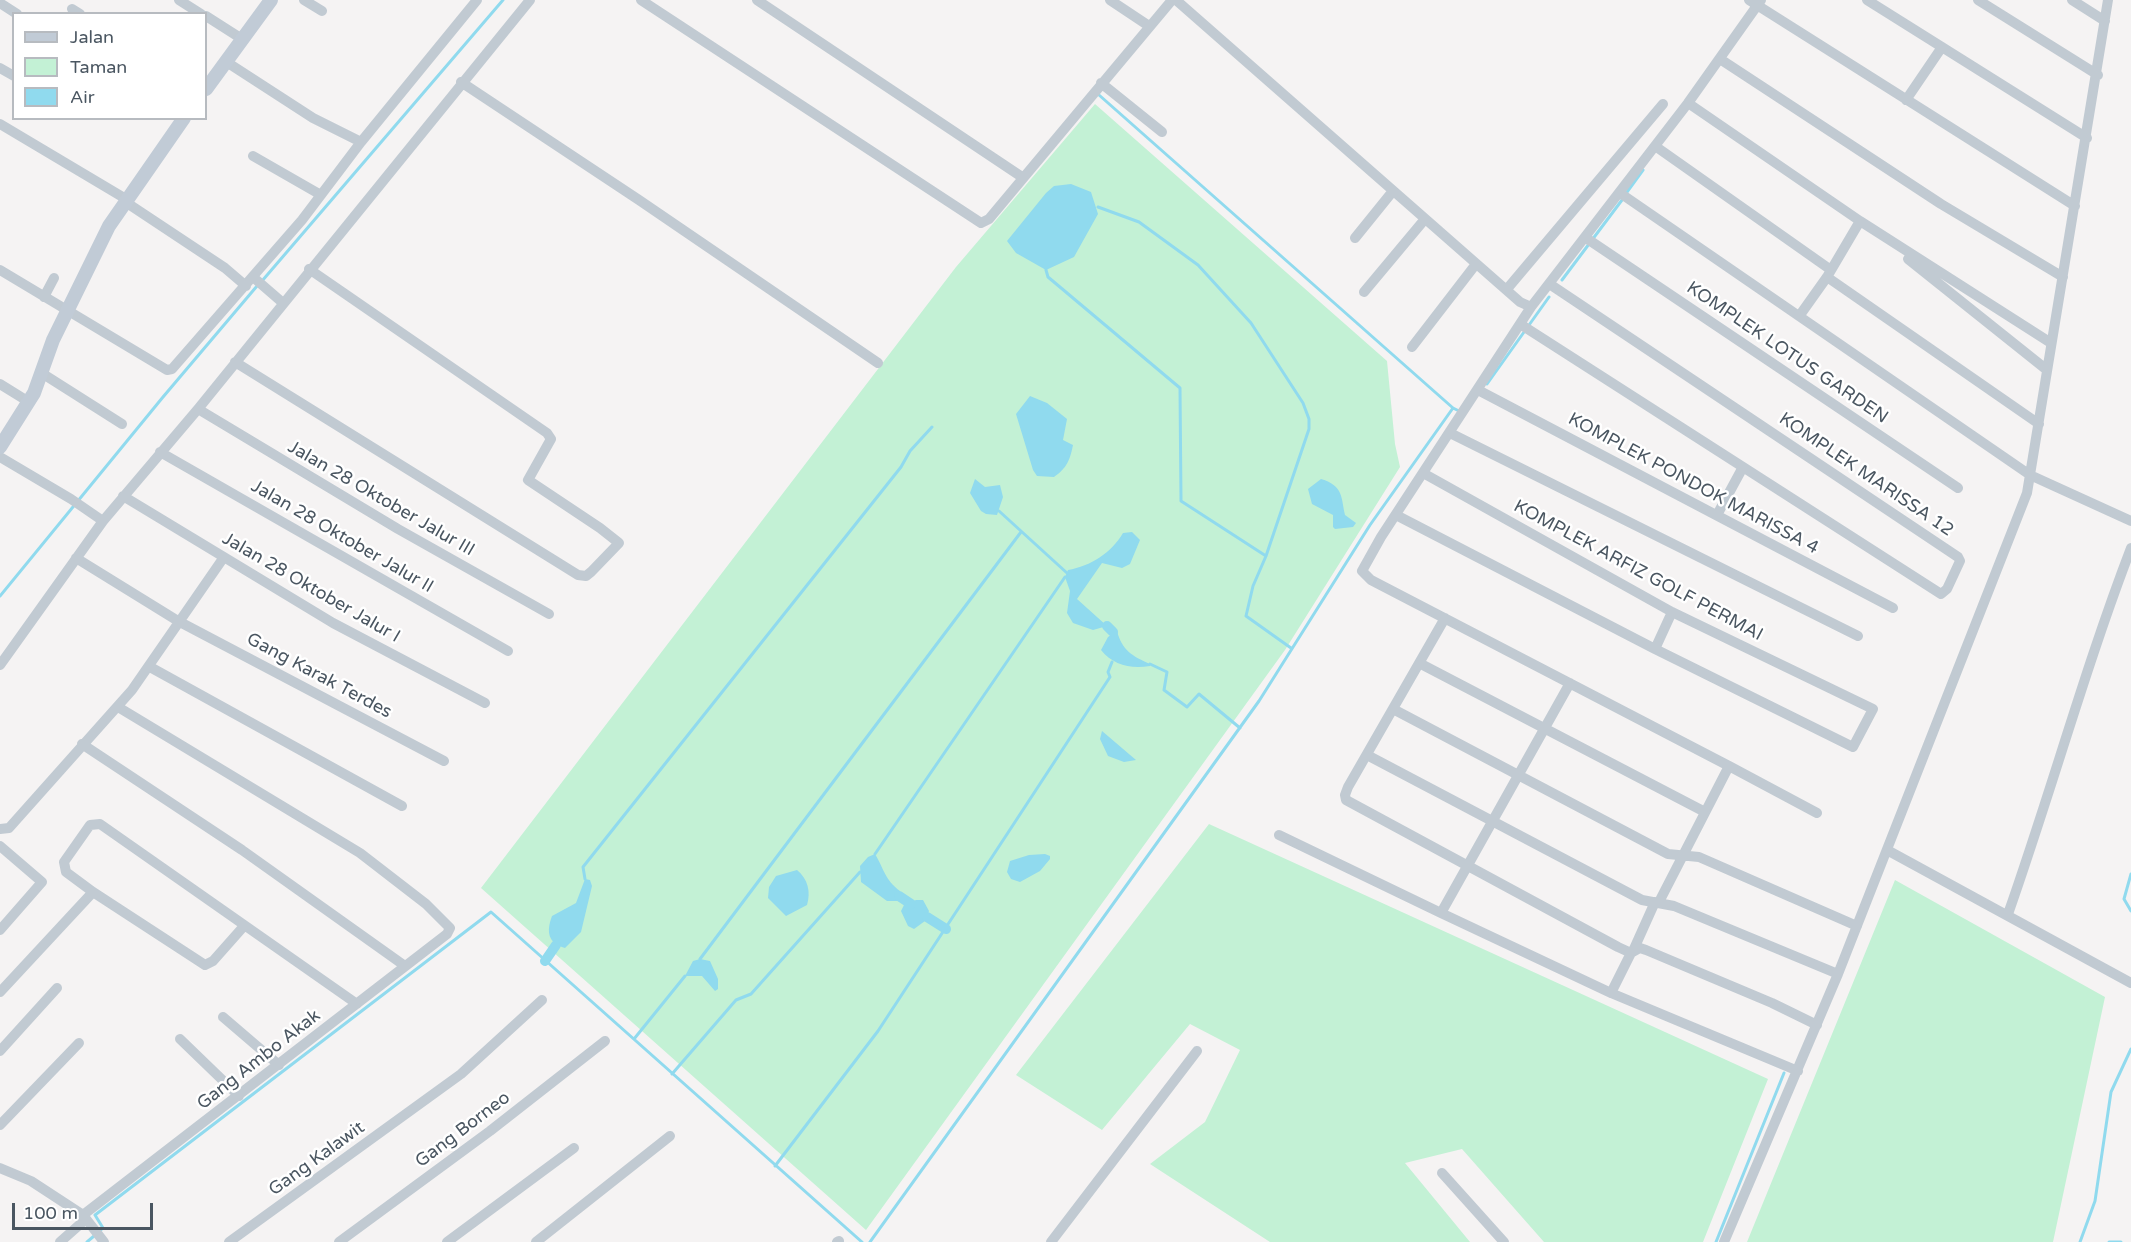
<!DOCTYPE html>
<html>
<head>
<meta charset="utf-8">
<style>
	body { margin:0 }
	#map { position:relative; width:2131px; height:1242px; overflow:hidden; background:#f5f3f3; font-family:"Varela Round",sans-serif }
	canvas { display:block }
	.legend { position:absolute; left:12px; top:12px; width:195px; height:108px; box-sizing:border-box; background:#fff; border:2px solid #b7bbc0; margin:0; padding:8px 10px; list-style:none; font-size:18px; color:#4a5661 }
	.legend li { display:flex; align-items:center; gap:12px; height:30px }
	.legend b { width:30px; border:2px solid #b7bbc0 }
	.scale { position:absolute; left:12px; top:1203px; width:141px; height:27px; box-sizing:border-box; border:3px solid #4a5661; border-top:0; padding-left:8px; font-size:18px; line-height:21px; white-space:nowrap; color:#4a5661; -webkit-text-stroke:4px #fff; paint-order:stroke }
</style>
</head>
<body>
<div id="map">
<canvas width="2131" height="1242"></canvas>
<ul class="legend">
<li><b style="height:8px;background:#c1cbd6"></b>Jalan</li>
<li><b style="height:16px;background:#c3f1d5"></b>Taman</li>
<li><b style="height:16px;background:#90daee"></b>Air</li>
</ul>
<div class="scale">100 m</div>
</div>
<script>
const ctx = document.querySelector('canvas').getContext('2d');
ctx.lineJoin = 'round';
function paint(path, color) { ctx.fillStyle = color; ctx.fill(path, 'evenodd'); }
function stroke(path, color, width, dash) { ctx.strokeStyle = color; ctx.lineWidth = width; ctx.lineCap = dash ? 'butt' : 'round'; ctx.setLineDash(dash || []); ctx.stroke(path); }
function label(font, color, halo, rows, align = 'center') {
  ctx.font = font + ' "Varela Round",sans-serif'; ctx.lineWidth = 5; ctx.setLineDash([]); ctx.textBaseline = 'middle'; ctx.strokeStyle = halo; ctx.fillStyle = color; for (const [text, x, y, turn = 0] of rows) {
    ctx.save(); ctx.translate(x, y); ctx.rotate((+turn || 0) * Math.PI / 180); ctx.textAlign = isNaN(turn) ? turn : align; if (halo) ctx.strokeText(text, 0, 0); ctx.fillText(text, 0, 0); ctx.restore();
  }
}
paint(new Path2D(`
	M 1095,104 L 1387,361 L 1395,444 L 1400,467 L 1285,650 L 866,1230 L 481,888 L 956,267 Z
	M 1209,824 L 1768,1079 L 1703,1242 L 1544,1242 L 1462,1149 L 1405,1163 L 1470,1242 L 1270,1242 L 1150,1164 L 1205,1122 L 1240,1050 L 1190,1024 L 1102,1130 L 1016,1075 Z
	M 1895,880 L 2105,997 L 2053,1242 L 1747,1242 Z`), '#c3f1d5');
paint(new Path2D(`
	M 1071,184 L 1091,192 L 1098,214 L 1074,257 L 1046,270 L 1016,253 L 1007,241 L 1046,193 L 1054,186 Z
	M 1030,396 L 1047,403 L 1067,419 L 1063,440 L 1073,445 C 1070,460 1067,468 1054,477 L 1037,476 L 1033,470 L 1016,414 Z
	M 975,479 L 985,487 L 1000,485 L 1003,497 L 997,515 L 986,514 L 981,511 L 970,493 Z
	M 1321,479 C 1344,486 1341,498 1345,515 L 1356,523 L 1353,527 L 1335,529 L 1333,527 L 1333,515 L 1312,504 L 1308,489 Z
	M 1132,532 L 1140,540 L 1130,564 L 1122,568 L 1102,563 L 1077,599 L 1107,626 L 1093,630 L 1073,623 L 1067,613 L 1070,591 L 1065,577 L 1068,570 C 1091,566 1111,553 1123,533 Z
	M 1117,631 C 1122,650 1132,656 1150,664 L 1150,666 C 1130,669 1113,665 1101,650 L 1108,637 Z
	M 1102,731 L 1136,760 L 1124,762 L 1108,756 L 1100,739 Z
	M 875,854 C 884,869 885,880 900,891 L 898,901 L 887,901 L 861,882 L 860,866 L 868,857 Z
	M 1045,854 L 1050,856 L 1050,859 L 1040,871 L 1020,882 L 1011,879 L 1007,872 L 1010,861 L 1029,855 Z
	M 797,870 C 808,879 811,892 807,905 L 786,916 L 768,898 L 769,887 L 776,876 Z
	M 585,879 L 590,880 L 592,886 L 581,932 L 565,948 C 548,943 546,932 552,916 L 576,903 Z
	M 916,900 L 923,900 L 929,911 L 925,921 L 914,929 L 908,926 L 901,911 L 904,905 Z
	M 700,959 L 710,961 L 718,979 L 718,989 L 715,991 L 702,976 L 685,976 L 693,961 Z`), '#90daee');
stroke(new Path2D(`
	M 1099,95 L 1453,408 L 1461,412
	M 1627,192 L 1643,170
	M 1098,207 L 1139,222 L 1198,265 L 1251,323 L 1303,403 L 1309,419 L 1309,429 L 1266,556 L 1253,586 L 1246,616 L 1291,648
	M 1046,270 L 1048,277 L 1180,388 L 1181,501 L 1266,556
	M 1562,280 L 1622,200
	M 262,281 L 503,0
	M 1487,384 L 1549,297
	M 999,511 L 1067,573
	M 0,596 L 163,397 L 257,286
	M 1150,664 L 1167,672 L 1164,690 L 1187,707 L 1199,694 L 1240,728
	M 875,854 L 1065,577
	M 2131,874 L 2124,899 L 2131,911
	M 585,879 L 583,867 L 901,467 L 910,451 L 932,427
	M 700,959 L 1021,532
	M 634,1039 L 685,976
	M 672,1074 L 736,1000 L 751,994 L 860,872
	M 775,1166 L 878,1031 L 1110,677 L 1108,672 L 1112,662
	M 99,1231 L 103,1228 L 95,1215 L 491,912 L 862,1242
	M 87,1242 L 94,1236
	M 870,1242 L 1259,701 L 1370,525 L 1453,408
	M 1716,1242 L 1784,1073
	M 2080,1242 L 2095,1201 L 2111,1092 L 2131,1049
	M 2109,1242 L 2121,1242`), '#90daee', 3);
stroke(new Path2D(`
	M 1107,626 L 1113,632
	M 899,896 L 911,904
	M 927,917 L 946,929
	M 545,961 L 556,945`), '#90daee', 10);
stroke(new Path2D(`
	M 179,0 L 201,14
	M 304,0 L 322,11
	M 641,0 L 981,223 L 989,219 L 1172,0
	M 757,0 L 1022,177
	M 1110,0 L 1149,26
	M 1176,0 L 1520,302 L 1531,307 L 1688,103 L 1761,0
	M 1749,0 L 2075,206
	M 1867,0 L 2087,138
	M 1978,0 L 2098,75
	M 2072,0 L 2105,21
	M 0,3 L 17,14
	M 72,9 L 80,14
	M 206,16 L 242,39
	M 1720,59 L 1941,204 L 2063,277
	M 225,61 L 313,118 L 361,142
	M 0,68 L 14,76
	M 461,82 L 639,200 L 878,363
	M 1101,83 L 1162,132
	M 1906,100 L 1942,47
	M 1688,103 L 1860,221 L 2051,343
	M 0,124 L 126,199
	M 1655,146 L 1831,270
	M 253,156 L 321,195
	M 1620,193 L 2030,475 L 2131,521
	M 124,201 L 225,268 L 246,286
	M 1355,238 L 1393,191
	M 1586,238 L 1958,488
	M 1908,259 L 2047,370
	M 0,270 L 167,370 L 172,369 L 302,220 L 361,142 L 477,0
	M 253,277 L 283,303
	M 1827,277 L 2039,424
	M 1507,289 L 1663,104
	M 1364,292 L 1425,219
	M 44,297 L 54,278
	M 1531,307 L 1381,537 L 1362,571 L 1371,580 L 1729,766 L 1659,902
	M 1800,315 L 1827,277 L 1860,221
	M 1520,324 L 1941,594 L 1947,589 L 1960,561 L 1958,557 L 1551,285
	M 1412,347 L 1476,264
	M 235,362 L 578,575 L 586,576 L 591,572 L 619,543 L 600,528 L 528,480 L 551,439 L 547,433 L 309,269
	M 40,372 L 122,424
	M 0,384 L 29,402
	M 1478,390 L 1893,608
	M 198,409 L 398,529 L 549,614
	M 1450,433 L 1858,636
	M 160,452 L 508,651
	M 0,457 L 71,499 L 103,521
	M 1423,473 L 1672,612 L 1873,709 L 1853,747 L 1655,649
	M 123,496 L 333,623 L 485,703
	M 1396,515 L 1655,649 L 1672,612
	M 1717,515 L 1743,467
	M 76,558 L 178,621 L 444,761
	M 1445,618 L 1348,787 L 1345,795 L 1346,800 L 1618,947 L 1631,953 L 1640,948 L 1646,950 L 1772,1003 L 1817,1025
	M 1421,664 L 1705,812
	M 0,665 L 103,521 L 198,409 L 530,0
	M 150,667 L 402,806
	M 1570,683 L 1441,913 L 1611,993 L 1798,1071
	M 1393,709 L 1668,854 L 1699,857 L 1857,926
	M 82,744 L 242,850 L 405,966
	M 1367,755 L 1642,900 L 1674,906 L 1838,974
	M 1729,766 L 1817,813
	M 0,829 L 9,828 L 132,690 L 224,557
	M 1279,835 L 1441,913
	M 0,846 L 42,882 L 0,930
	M 1887,850 L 2131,983
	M 2008,914 C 2051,792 2085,668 2131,548
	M 244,926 L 213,961 L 205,965 L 93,892 L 66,872 L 64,862 L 90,825 L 100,824 L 357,1004
	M 1633,951 L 1655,902
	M 0,992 L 93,892
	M 1611,993 L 1631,953
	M 223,1017 L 279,1065
	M 180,1039 L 239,1096
	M 0,1051 L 57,988
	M 0,1125 L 79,1043
	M 0,1168 L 31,1181 L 83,1215 L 104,1242
	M 1442,1173 L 1504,1242
	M 83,1215 L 447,934 L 450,928 L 426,904 L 360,853 L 118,707
	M 60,1242 L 86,1219
	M 229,1242 L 461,1074 L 542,1000
	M 339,1242 L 490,1131 L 605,1041
	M 447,1242 L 574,1148
	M 536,1242 L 670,1136
	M 837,1242 L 839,1241
	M 1051,1242 L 1197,1051
	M 1724,1242 L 1838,974 L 2027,493 L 2108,0`), '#c1cad2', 10);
stroke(new Path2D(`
	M 206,89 L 271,0
	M 0,447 L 34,393 L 53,340 L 109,226 L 184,118`), '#c1cbd6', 14);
label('18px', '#4a5661', '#fff', [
	["KOMPLEK LOTUS GARDEN",1787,353,34],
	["KOMPLEK MARISSA 12",1866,475,34],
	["KOMPLEK PONDOK MARISSA 4",1693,484,28],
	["Jalan 28 Oktober Jalur III",381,499,30],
	["Jalan 28 Oktober Jalur II",342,537,30],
	["KOMPLEK ARFIZ GOLF PERMAI",1638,571,28],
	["Jalan 28 Oktober Jalur I",311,588,30],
	["Gang Karak Terdes",319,676,28],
	["Gang Ambo Akak",259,1060,-38],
	["Gang Borneo",463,1130,-37],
	["Gang Kalawit",317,1159,-36]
]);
</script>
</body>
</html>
